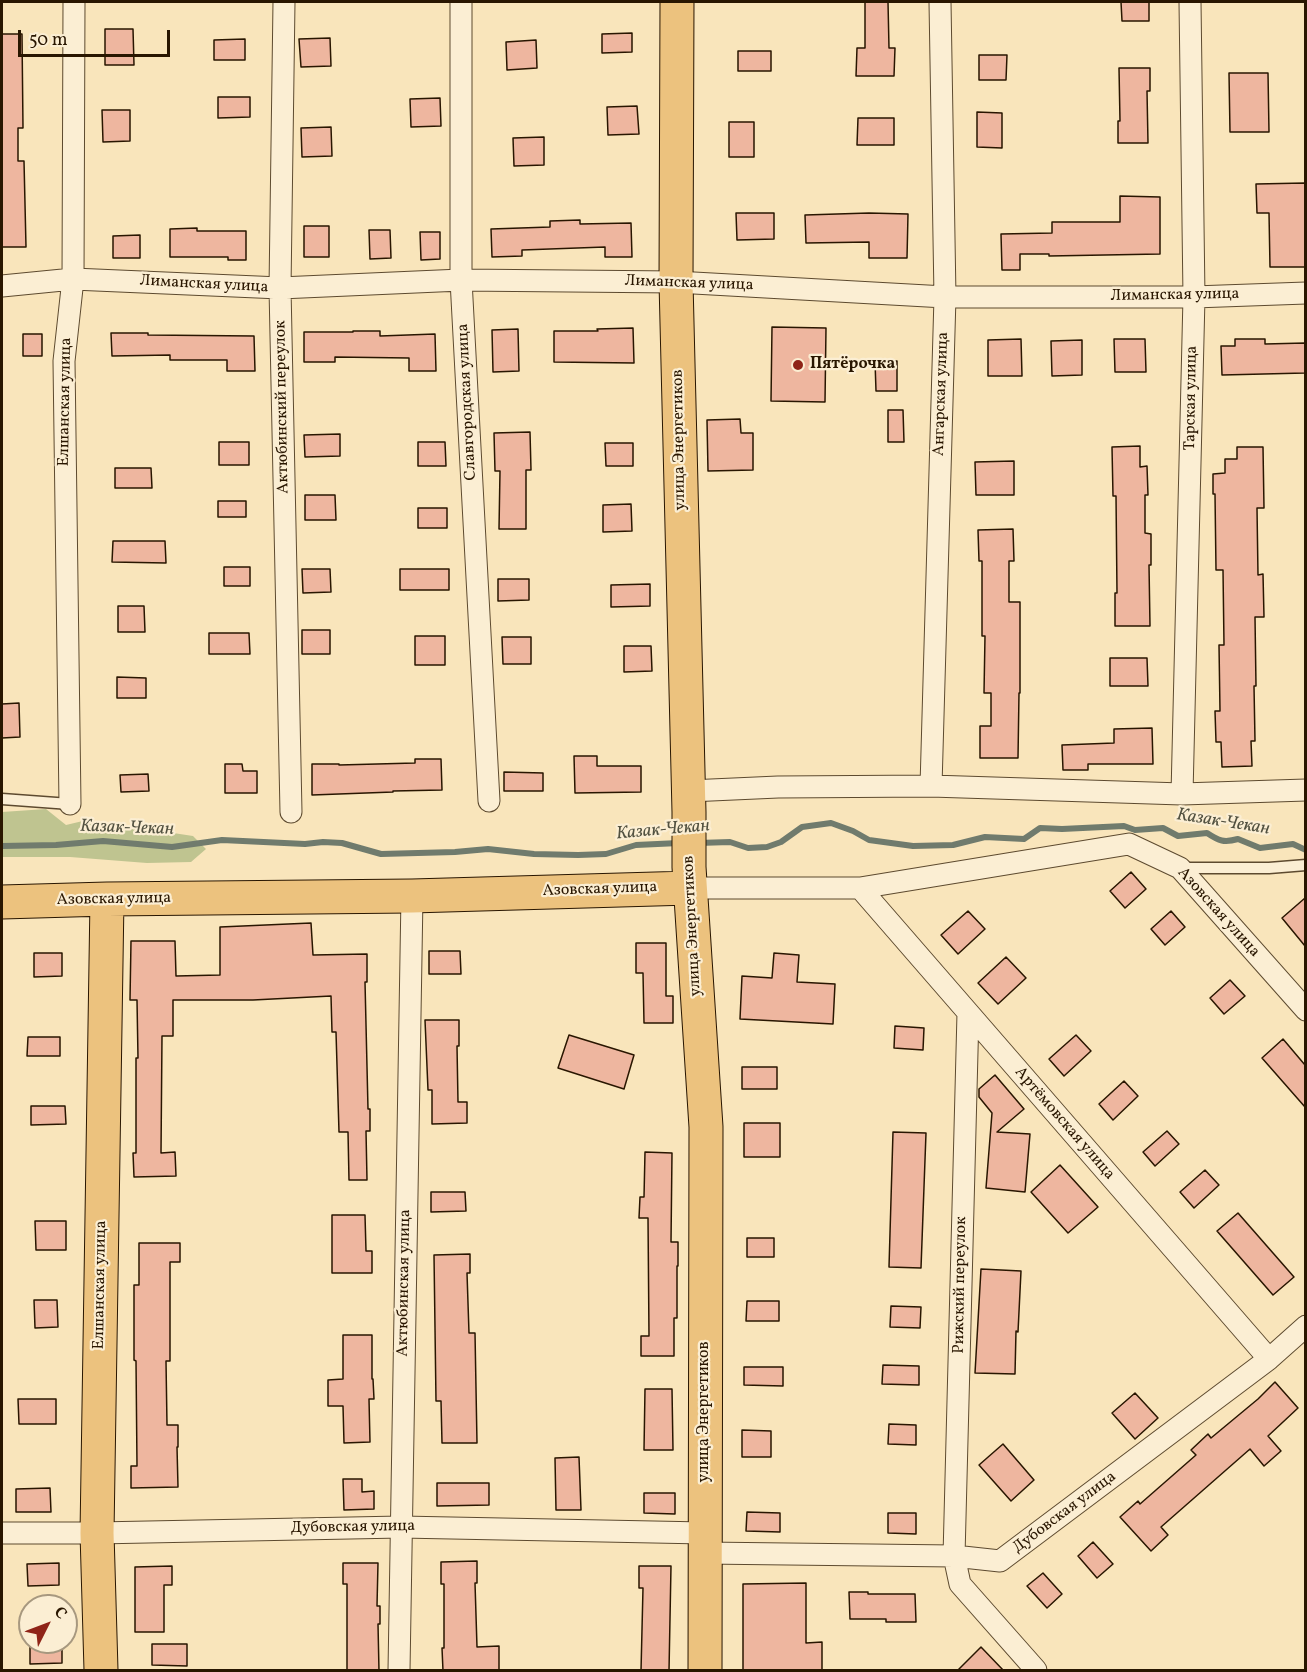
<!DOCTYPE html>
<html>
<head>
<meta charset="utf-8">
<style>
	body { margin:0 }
	#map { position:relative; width:1307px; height:1672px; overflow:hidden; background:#f9e5bb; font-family:Vollkorn,serif }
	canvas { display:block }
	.frame { position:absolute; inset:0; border:3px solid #291600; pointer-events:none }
	.north { position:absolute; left:18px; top:1594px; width:60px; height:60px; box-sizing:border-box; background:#fbeed3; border:2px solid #a7987f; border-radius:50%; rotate:48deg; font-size:16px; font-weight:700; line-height:24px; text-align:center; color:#291600 }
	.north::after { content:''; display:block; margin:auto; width:21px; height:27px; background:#8f2418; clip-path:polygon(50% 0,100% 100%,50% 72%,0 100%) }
	.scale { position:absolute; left:18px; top:30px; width:152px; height:27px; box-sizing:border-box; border:3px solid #291600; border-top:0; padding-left:8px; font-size:18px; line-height:21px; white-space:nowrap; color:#291600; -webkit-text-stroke:4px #fbeed3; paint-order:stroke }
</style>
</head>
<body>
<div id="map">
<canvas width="1307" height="1672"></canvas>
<div class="frame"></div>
<div class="north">С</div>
<div class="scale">50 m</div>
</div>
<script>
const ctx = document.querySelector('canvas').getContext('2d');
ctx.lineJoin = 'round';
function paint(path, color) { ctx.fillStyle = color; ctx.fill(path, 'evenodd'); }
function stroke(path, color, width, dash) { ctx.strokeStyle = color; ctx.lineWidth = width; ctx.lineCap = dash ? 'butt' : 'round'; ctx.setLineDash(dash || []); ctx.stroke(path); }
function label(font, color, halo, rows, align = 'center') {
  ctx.font = font + ' Vollkorn,serif'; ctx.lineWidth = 4.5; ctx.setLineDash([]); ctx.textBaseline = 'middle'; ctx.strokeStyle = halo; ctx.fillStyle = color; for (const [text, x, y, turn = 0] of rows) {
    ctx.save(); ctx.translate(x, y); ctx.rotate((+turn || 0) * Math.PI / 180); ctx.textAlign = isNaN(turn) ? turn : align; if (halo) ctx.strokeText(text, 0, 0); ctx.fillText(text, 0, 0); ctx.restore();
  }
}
paint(new Path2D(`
	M 46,809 L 66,825 L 87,820 L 193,836 L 206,849 L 191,862 L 147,863 L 70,857 L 2,857 L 2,812 Z`), '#bfc490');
stroke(new Path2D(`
	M 698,843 L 730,842 L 748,848 L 767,847 L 781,842 L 802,827 L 831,823 L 853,831 L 869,840 L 913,846 L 953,845 L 985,837 L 1024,839 L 1040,828 L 1062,829 L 1124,826 L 1135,830 L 1163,828 L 1178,836 L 1207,833 C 1219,841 1224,843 1238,839 L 1260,848 L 1293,844 L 1306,850
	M 2,846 L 56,845 L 103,841 L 172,847 L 222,840 L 305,844 L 323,842 L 342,843 L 381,854 L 455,852 L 488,849 L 534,854 L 578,855 L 606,854 L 636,845 L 679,843`), '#707b6d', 6);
const building = new Path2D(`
	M 865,2 L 888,2 L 889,48 L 895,48 L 894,76 L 856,76 L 857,48 L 865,48 Z
	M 1121,2 L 1149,2 L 1149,21 L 1122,21 Z
	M 105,29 L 133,29 L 134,65 L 105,65 Z
	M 632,33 L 632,52 L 602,53 L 602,34 Z
	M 2,34 L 22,34 L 23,128 L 18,128 L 18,161 L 24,161 L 26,247 L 2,247 Z
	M 330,38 L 331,66 L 301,67 L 299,39 Z
	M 245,39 L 245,60 L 214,60 L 214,40 Z
	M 536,40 L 537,68 L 507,70 L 506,42 Z
	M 738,51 L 771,51 L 771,71 L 738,71 Z
	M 979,55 L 1007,55 L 1006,80 L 979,80 Z
	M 1119,68 L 1150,68 L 1150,91 L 1147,91 L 1148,143 L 1118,143 L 1118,121 L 1120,121 Z
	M 1229,73 L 1268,73 L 1269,132 L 1230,132 Z
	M 218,97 L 250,97 L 250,117 L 218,118 Z
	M 440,98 L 441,126 L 411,127 L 410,99 Z
	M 637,106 L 639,134 L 608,135 L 607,107 Z
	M 102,110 L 130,110 L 130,141 L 103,142 Z
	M 977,112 L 1002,113 L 1002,148 L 977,147 Z
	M 858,118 L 894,118 L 894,145 L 857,145 Z
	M 729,122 L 754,122 L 754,157 L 729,157 Z
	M 331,127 L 332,156 L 302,157 L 301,128 Z
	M 544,137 L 544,165 L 514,166 L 513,138 Z
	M 1305,183 L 1305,267 L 1270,267 L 1269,213 L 1257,213 L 1256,184 Z
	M 1120,196 L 1160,197 L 1160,254 L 1049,256 L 1049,254 L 1020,254 L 1020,270 L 1002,270 L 1001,234 L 1052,233 L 1052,222 L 1120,222 Z
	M 736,213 L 774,213 L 774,239 L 737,240 Z
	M 869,213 L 908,214 L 907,258 L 869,258 L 869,242 L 806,243 L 805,215 Z
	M 580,220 L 580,224 L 631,223 L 632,257 L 605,257 L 605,247 L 522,250 L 522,256 L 492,257 L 491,229 L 550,227 L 550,221 Z
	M 304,226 L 329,226 L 329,257 L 304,257 Z
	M 197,228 L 197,231 L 246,231 L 246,260 L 228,260 L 228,257 L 170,257 L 170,229 Z
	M 369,230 L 390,230 L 391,258 L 370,259 Z
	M 420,232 L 440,232 L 440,259 L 421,260 Z
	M 140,235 L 140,258 L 113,258 L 113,236 Z
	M 772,327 L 826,328 L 825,402 L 771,401 Z
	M 633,328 L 634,363 L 554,362 L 554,331 L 598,331 L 597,329 Z
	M 518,329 L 519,371 L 493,372 L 492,330 Z
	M 353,331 L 380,331 L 380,336 L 435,334 L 436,371 L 409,371 L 409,358 L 335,357 L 335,362 L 304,362 L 304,332 L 353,332 Z
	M 111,333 L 148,333 L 148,335 L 254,336 L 255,371 L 227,371 L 227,360 L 170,360 L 170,355 L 112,356 Z
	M 23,334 L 42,334 L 42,356 L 23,356 Z
	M 1021,339 L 1022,376 L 988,376 L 988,340 Z
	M 1114,339 L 1145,339 L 1146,372 L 1115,372 Z
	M 1235,339 L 1265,339 L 1265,344 L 1305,343 L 1305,373 L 1222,375 L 1221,346 L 1235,346 Z
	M 1082,340 L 1082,375 L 1052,376 L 1051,341 Z
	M 875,361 L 897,361 L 897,391 L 876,391 Z
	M 888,410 L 903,410 L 904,442 L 888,442 Z
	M 740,419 L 741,433 L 753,433 L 753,470 L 708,471 L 707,420 Z
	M 530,432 L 531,470 L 526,470 L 526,529 L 499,529 L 500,471 L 495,471 L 494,433 Z
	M 340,434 L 340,456 L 305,457 L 304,435 Z
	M 219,442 L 249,442 L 249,465 L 219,465 Z
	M 418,442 L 445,442 L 446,466 L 418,466 Z
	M 605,443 L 633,443 L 633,466 L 606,466 Z
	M 1140,446 L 1140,467 L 1147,466 L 1148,495 L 1145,495 L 1145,533 L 1151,534 L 1151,565 L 1149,565 L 1150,626 L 1115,626 L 1115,593 L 1117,593 L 1116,496 L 1113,496 L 1112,447 Z
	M 1237,447 L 1263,447 L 1264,508 L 1257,508 L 1258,575 L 1263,574 L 1264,617 L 1255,617 L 1256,686 L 1254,686 L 1255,741 L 1251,741 L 1252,766 L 1222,767 L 1221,742 L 1216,742 L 1215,711 L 1220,711 L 1219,645 L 1224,645 L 1223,570 L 1216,570 L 1215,494 L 1213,494 L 1213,474 L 1225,473 L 1225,459 L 1237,459 Z
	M 1014,461 L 1014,495 L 976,495 L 975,462 Z
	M 115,468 L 151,468 L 152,488 L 115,488 Z
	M 305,495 L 335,495 L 336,520 L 305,520 Z
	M 218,501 L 246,501 L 246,517 L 218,517 Z
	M 631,504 L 632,531 L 603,532 L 603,505 Z
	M 418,508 L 447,508 L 447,528 L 418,528 Z
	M 1013,529 L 1014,561 L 1009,561 L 1009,602 L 1020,602 L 1020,693 L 1019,693 L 1018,758 L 980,758 L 980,726 L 991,726 L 991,693 L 984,693 L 985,636 L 982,636 L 982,561 L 979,561 L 978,530 Z
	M 113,541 L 165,541 L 166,563 L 112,562 Z
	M 224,567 L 250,567 L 250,586 L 224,586 Z
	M 302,569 L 330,569 L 331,592 L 303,593 Z
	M 400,569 L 449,569 L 449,590 L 400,590 Z
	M 498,579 L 529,579 L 529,600 L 498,601 Z
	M 650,584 L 650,606 L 611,607 L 611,585 Z
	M 118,606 L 144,606 L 145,632 L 118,632 Z
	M 302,630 L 330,630 L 330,654 L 302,654 Z
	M 209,633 L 249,633 L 250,654 L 209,654 Z
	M 415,636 L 445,636 L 445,665 L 415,665 Z
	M 502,637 L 531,637 L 531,664 L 503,664 Z
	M 624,646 L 651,646 L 652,671 L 624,672 Z
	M 1110,658 L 1147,658 L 1148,686 L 1110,686 Z
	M 117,677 L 146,678 L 146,698 L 117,698 Z
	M 19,703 L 20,737 L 2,738 L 2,704 Z
	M 1152,728 L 1153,764 L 1088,764 L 1088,770 L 1063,770 L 1062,745 L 1114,743 L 1114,729 Z
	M 574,756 L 597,756 L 597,766 L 641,766 L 641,792 L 575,793 Z
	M 415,759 L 441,759 L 442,790 L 393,791 L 393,792 L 312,795 L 312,764 L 339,764 L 339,765 L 415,763 Z
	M 225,764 L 242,764 L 243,771 L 257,771 L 257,793 L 225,793 Z
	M 504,772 L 543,773 L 543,791 L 504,791 Z
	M 148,774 L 149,791 L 121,792 L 120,775 Z
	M 1131,872 L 1146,889 L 1125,908 L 1110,891 Z
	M 1305,898 L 1305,946 L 1282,918 Z
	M 968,911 L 985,929 L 958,954 L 941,935 Z
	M 1171,911 L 1185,927 L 1165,945 L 1151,929 Z
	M 311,923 L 313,955 L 367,954 L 367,982 L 365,982 L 368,1109 L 370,1109 L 370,1131 L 366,1131 L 367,1180 L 349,1180 L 348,1132 L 339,1132 L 336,1032 L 332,1032 L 331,996 L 253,1000 L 173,1000 L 173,1036 L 162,1036 L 161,1153 L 175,1152 L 176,1176 L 134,1177 L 133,1153 L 136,1153 L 136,1058 L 138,1058 L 137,1000 L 130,1000 L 131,941 L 175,941 L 176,976 L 220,975 L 220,927 Z
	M 636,943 L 666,943 L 666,996 L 673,996 L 673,1023 L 644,1023 L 643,973 L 636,973 Z
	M 429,951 L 460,951 L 461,974 L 429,974 Z
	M 34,953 L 62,953 L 62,976 L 34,977 Z
	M 774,953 L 799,955 L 797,982 L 835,984 L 833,1024 L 740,1019 L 742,976 L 772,978 Z
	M 1006,957 L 1026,978 L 998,1004 L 978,983 Z
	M 1230,980 L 1245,996 L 1224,1014 L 1210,998 Z
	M 425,1020 L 459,1020 L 459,1046 L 457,1046 L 458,1102 L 467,1102 L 467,1123 L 432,1124 L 432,1090 L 428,1090 Z
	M 895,1026 L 924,1028 L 923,1050 L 894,1048 Z
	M 569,1035 L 634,1055 L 624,1089 L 558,1068 Z
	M 1076,1035 L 1091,1051 L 1064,1076 L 1049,1059 Z
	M 28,1037 L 60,1037 L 60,1056 L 27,1056 Z
	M 1283,1039 L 1305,1065 L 1305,1107 L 1262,1058 Z
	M 742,1067 L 777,1067 L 777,1089 L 742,1089 Z
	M 995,1075 L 1024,1109 L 997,1132 L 1030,1134 L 1025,1192 L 986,1188 L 992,1113 L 979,1097 L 979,1089 Z
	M 1124,1081 L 1138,1096 L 1113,1120 L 1099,1104 Z
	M 31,1106 L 65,1106 L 66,1124 L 31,1125 Z
	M 744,1123 L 780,1123 L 780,1157 L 744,1157 Z
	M 1167,1131 L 1179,1144 L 1155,1166 L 1143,1152 Z
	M 893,1132 L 926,1133 L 921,1268 L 889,1267 Z
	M 645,1152 L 672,1153 L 671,1242 L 678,1242 L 678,1266 L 677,1266 L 677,1318 L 674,1318 L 674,1356 L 641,1356 L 641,1336 L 649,1336 L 648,1218 L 639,1218 L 640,1197 L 644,1197 Z
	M 1060,1165 L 1098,1207 L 1068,1233 L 1031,1192 Z
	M 1205,1170 L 1219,1185 L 1194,1208 L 1180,1192 Z
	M 431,1192 L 465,1192 L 466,1211 L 431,1212 Z
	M 1238,1213 L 1294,1277 L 1273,1295 L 1217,1231 Z
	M 332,1215 L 365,1215 L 366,1251 L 372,1251 L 372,1273 L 332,1273 Z
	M 35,1221 L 66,1221 L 66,1250 L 36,1250 Z
	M 747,1238 L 774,1238 L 774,1257 L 747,1257 Z
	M 139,1243 L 180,1243 L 180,1262 L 170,1262 L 170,1361 L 166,1361 L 167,1425 L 178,1425 L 178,1447 L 177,1447 L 178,1487 L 131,1488 L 131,1466 L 137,1466 L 136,1361 L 134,1360 L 134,1285 L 139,1285 Z
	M 470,1254 L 470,1273 L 467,1273 L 469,1333 L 475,1333 L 477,1443 L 442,1443 L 441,1401 L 436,1401 L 434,1255 Z
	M 981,1269 L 1021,1271 L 1018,1332 L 1016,1331 L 1015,1374 L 975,1373 Z
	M 34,1300 L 57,1300 L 58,1327 L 35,1328 Z
	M 747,1301 L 779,1301 L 779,1321 L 746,1321 Z
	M 891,1306 L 921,1307 L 920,1328 L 890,1327 Z
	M 343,1335 L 372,1335 L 372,1379 L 373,1379 L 374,1399 L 369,1399 L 370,1442 L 344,1443 L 343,1406 L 328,1406 L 328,1380 L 343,1379 Z
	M 883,1365 L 919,1366 L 919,1385 L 882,1384 Z
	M 744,1367 L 783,1367 L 783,1386 L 744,1385 Z
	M 1275,1382 L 1298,1408 L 1268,1436 L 1281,1451 L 1264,1466 L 1250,1449 L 1161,1527 L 1168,1535 L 1151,1551 L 1120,1517 L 1138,1501 L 1140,1504 L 1196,1455 L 1191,1450 L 1208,1434 L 1211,1438 L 1258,1399 Z
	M 645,1389 L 672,1389 L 673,1450 L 644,1450 Z
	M 1135,1393 L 1158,1418 L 1135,1439 L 1112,1413 Z
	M 18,1399 L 56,1399 L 56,1424 L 19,1424 Z
	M 889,1424 L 916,1425 L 916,1445 L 888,1444 Z
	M 742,1430 L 771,1431 L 771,1457 L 742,1457 Z
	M 1003,1444 L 1034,1480 L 1011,1501 L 979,1465 Z
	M 579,1457 L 581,1510 L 556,1510 L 555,1458 Z
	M 343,1479 L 362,1479 L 362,1492 L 374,1491 L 374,1509 L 344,1510 Z
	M 437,1483 L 489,1483 L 489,1505 L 437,1506 Z
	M 50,1488 L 51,1512 L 16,1512 L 16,1489 Z
	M 644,1493 L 675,1493 L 675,1514 L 644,1513 Z
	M 747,1512 L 780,1513 L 780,1532 L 746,1531 Z
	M 888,1513 L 916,1513 L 916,1534 L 888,1533 Z
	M 1093,1542 L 1113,1564 L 1097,1578 L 1078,1556 Z
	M 477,1561 L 477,1583 L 475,1583 L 477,1647 L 499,1646 L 499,1671 L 443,1671 L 442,1648 L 444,1648 L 444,1584 L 441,1584 L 441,1562 Z
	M 59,1563 L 59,1585 L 28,1586 L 27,1564 Z
	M 343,1563 L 378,1563 L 377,1606 L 380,1606 L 380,1624 L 378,1624 L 379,1671 L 347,1671 L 347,1584 L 343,1584 Z
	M 172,1566 L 172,1585 L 164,1585 L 164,1632 L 135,1632 L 135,1567 Z
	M 639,1566 L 671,1566 L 669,1671 L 641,1671 L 643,1588 L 639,1588 Z
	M 1043,1573 L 1062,1594 L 1047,1608 L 1027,1586 Z
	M 806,1583 L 806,1643 L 822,1642 L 822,1671 L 743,1671 L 743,1584 Z
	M 849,1592 L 868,1592 L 868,1594 L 915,1594 L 916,1622 L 886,1622 L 886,1619 L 850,1619 Z
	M 30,1642 L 62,1642 L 62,1663 L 30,1664 Z
	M 152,1644 L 187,1644 L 187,1666 L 152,1665 Z
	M 981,1647 L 1004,1671 L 957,1671 Z`);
paint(building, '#eeb69f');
stroke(building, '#291600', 1.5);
const lane = new Path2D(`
	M 2,799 L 70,804
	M 1180,868 L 1269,868 L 1306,865`);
const street = new Path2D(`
	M 284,2 L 280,288 L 291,812
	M 461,2 L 461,280 L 489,801
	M 2,286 L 73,279 L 280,288 L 461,280 L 676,282 L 945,297 L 1194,297 L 1306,293
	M 931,786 L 945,297 L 940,2
	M 689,791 L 778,787 L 931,786 L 1182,794 L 1306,790
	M 1182,794 L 1194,297 L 1190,2
	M 70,804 L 64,361 L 73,279 L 74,2
	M 690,888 L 860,888 L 1129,844 L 1180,868 L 1306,1010
	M 860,888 L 1269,1359
	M 968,1013 L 954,1556 L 960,1584 L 1036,1670
	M 2,1533 L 97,1533 L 401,1527 L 704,1533
	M 704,1553 L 954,1556 L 1000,1561 L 1269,1359 L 1306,1326
	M 399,1670 L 412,896`);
const primary = new Path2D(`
	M 677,2 L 676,282 L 689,812 L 689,867 L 706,1127 L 705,1670
	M 2,902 L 107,899 L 412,896 L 690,888
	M 101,1670 L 97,1533 L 107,899`);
stroke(lane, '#5d4a2f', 13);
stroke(street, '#5d4a2f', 23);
stroke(primary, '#291600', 35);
stroke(lane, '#fbeed3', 10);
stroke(street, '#fbeed3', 21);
stroke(primary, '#ecc27e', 33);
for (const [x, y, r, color] of [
	[798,365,6,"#8f2418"]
]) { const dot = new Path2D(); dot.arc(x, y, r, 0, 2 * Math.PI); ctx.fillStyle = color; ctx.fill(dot); stroke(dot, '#fbeed3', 2); }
label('16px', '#291600', '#fbeed3', [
	["Лиманская улица",689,284,2],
	["Лиманская улица",204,285,3],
	["Лиманская улица",1175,296,-1],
	["Ангарская улица",942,394,-88],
	["Тарская улица",1192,398,-89],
	["Елшанская улица",66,402,-89],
	["Славгородская улица",468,402,-93],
	["Актюбинский переулок",283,407,-91],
	["улица Энергетиков",680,440,-91],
	["Азовская улица",600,890,-2],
	["Азовская улица",114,900,-1],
	["Азовская улица",1218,913,48],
	["улица Энергетиков",693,926,-93],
	["Артёмовская улица",1064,1124,49],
	["Актюбинская улица",405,1283,-89],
	["Елшанская улица",101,1285,-89],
	["Рижский переулок",961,1285,-89],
	["улица Энергетиков",705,1412,-90],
	["Дубовская улица",1065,1513,-37],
	["Дубовская улица",353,1528,-1]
]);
label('bold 16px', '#291600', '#fbeed3', [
	["Пятёрочка",810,365]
], 'left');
label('italic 18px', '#525140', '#fbeed3', [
	["Казак-Чекан",1223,823,9],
	["Казак-Чекан",127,829,2],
	["Казак-Чекан",663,831,-5]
]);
</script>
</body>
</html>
